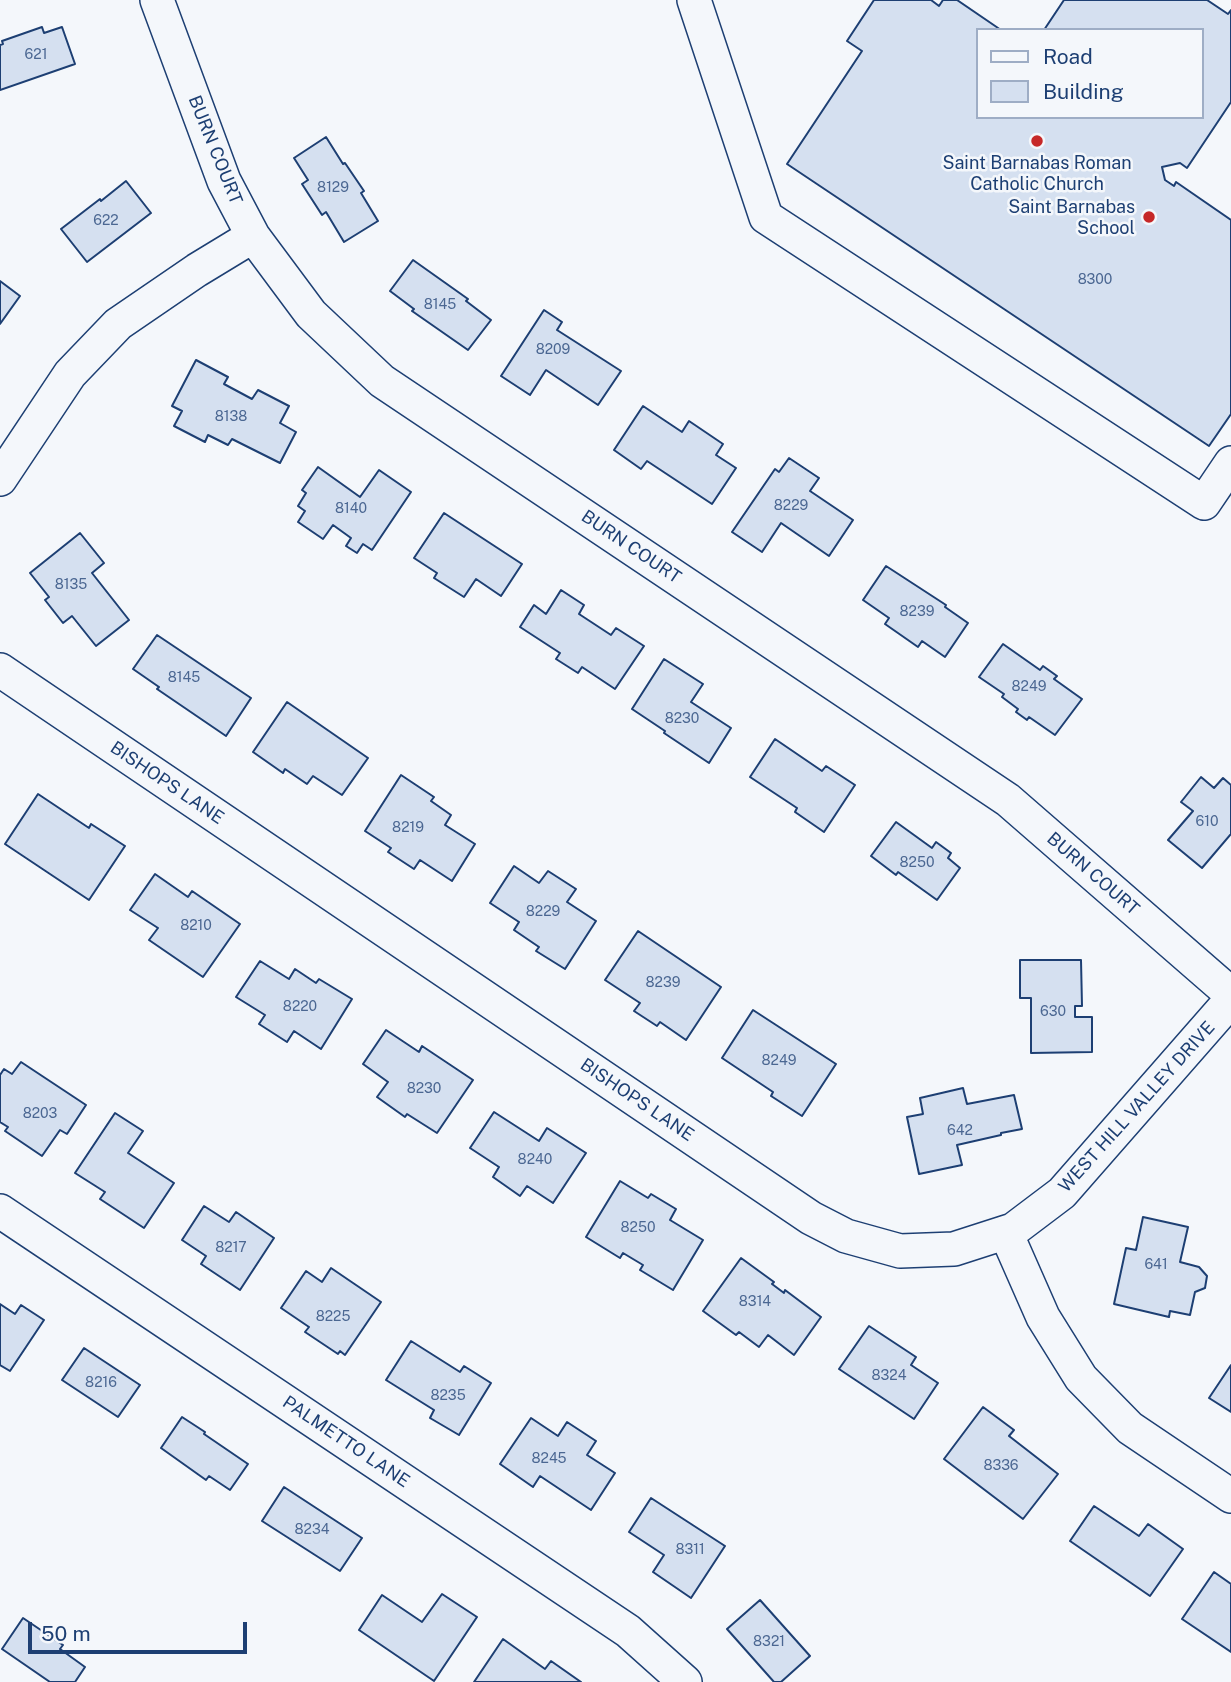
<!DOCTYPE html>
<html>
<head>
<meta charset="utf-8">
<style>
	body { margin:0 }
	#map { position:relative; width:1231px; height:1682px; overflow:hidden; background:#f4f7fb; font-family:"Public Sans",sans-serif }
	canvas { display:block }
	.legend { position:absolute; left:976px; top:28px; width:228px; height:91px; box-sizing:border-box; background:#f4f7fb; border:2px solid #9eadc5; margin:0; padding:9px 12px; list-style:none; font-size:21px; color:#1d3f73 }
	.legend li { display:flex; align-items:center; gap:14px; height:35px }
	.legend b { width:35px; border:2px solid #9eadc5 }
	.scale { position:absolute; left:28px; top:1622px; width:219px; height:32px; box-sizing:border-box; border:4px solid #1d3f73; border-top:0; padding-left:9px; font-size:21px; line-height:24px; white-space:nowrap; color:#1d3f73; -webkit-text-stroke:5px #f4f7fb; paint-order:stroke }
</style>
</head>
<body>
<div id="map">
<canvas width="1231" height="1682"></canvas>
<ul class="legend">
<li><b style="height:9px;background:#f4f7fb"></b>Road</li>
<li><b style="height:19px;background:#d5e0f0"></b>Building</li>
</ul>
<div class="scale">50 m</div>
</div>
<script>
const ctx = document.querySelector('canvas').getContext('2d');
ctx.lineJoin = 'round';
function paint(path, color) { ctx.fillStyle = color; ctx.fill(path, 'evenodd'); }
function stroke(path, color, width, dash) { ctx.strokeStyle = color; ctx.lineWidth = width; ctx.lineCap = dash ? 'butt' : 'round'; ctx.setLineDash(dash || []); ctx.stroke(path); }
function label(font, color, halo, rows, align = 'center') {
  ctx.font = font + ' "Public Sans",sans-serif'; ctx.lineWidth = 5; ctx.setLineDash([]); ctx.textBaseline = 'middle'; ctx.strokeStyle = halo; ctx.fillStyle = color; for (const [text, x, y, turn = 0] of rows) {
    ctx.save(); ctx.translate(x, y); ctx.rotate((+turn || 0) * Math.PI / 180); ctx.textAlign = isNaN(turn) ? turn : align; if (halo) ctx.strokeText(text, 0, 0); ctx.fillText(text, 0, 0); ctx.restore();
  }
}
const building = new Path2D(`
	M 874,0 L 931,0 L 939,6 L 943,0 L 957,0 L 1001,30 L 977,30 L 977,117 L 1201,117 L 1201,30 L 1044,30 L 1064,0 L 1207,0 L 1228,14 L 1231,10 L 1231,102 L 1187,168 L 1180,163 L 1162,167 L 1165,180 L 1174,186 L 1176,182 L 1231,220 L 1231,414 L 1209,446 L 787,164 L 862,51 L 847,41 Z
	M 42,27 L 44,33 L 62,27 L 75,64 L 0,90 L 0,45 L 3,44 L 2,41 Z
	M 326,137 L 343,164 L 345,163 L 364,191 L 361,193 L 378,221 L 344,242 L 326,212 L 322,215 L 302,184 L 308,180 L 294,158 Z
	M 126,181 L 151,213 L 87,262 L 61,229 L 100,199 L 101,201 Z
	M 413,260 L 468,299 L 466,301 L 491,320 L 468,350 L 412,311 L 414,309 L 390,291 Z
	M 0,281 L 20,296 L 0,324 Z
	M 544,310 L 562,322 L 557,330 L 621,371 L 598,405 L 546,370 L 530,395 L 501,376 Z
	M 196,360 L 228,377 L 224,384 L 252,399 L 258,390 L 289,406 L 280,423 L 296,432 L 280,463 L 232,439 L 228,445 L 208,435 L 205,442 L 174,426 L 182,411 L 172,406 Z
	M 643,406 L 682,432 L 689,421 L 723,444 L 716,455 L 736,468 L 712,504 L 647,461 L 641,469 L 614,450 Z
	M 789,458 L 819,478 L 810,491 L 853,520 L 829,556 L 781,523 L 762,552 L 732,532 L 775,469 L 779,472 Z
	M 318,467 L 360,497 L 379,470 L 411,492 L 372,550 L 363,544 L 357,553 L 346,546 L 351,538 L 333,525 L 323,539 L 298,522 L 305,511 L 298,506 L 306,493 L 302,490 Z
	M 444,513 L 522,564 L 501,596 L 476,579 L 464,597 L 434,578 L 437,573 L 414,558 Z
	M 80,533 L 104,563 L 92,573 L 129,620 L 96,646 L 72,616 L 63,623 L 45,600 L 49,597 L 30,573 Z
	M 886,566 L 946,605 L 945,607 L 968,623 L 945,657 L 922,641 L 918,647 L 885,624 L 889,618 L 863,600 Z
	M 561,590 L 584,605 L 579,614 L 611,635 L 616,628 L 644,646 L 615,689 L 582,667 L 578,673 L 556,659 L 560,653 L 520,627 L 534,605 L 546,614 Z
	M 157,635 L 251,698 L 226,736 L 157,689 L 159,687 L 133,669 Z
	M 1003,644 L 1040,670 L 1043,666 L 1057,676 L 1054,679 L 1082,699 L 1055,735 L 1029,717 L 1027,720 L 1016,712 L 1018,709 L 1002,697 L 1004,694 L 979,677 Z
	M 664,659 L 703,684 L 691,702 L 731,728 L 709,763 L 664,733 L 665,731 L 632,709 Z
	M 287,702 L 368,758 L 342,795 L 313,776 L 307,784 L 285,769 L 283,773 L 253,752 Z
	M 775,739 L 822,771 L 826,766 L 855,785 L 824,832 L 795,812 L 797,808 L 750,777 Z
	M 401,775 L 434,797 L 431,801 L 451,815 L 445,825 L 475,844 L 452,881 L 420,860 L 414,869 L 388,852 L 391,848 L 365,831 Z
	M 1201,777 L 1214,788 L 1223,778 L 1231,785 L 1231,834 L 1202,868 L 1168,840 L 1193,811 L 1181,802 Z
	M 38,794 L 89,828 L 91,824 L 125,846 L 89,900 L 5,844 Z
	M 896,822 L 932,848 L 936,842 L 951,853 L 948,858 L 960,868 L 937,900 L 898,872 L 896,875 L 871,856 Z
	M 514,866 L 539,883 L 548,871 L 576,889 L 567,902 L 596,921 L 565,969 L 536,951 L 539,947 L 514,930 L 519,922 L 490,903 Z
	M 155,874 L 188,897 L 192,891 L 240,924 L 203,977 L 149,940 L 158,928 L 130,910 Z
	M 638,931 L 721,987 L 686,1040 L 660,1022 L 657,1026 L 634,1011 L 640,1003 L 605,980 Z
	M 1020,960 L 1081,960 L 1082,1006 L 1075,1006 L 1075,1017 L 1092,1017 L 1092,1052 L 1031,1053 L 1031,998 L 1020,998 Z
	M 260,961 L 289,979 L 295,969 L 316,983 L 319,979 L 352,999 L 321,1049 L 294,1031 L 287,1042 L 259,1024 L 265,1015 L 236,997 Z
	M 753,1010 L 836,1064 L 802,1116 L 771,1096 L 773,1092 L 722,1058 Z
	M 386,1030 L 419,1052 L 422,1046 L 473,1080 L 437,1133 L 407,1114 L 405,1117 L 377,1097 L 388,1082 L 363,1064 Z
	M 21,1062 L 86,1105 L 67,1134 L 60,1130 L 42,1156 L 5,1131 L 8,1127 L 0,1122 L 0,1075 L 4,1069 L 12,1074 Z
	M 963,1088 L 967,1104 L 1014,1095 L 1022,1129 L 1001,1133 L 1001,1135 L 957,1145 L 962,1165 L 919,1174 L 907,1117 L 923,1114 L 920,1098 Z
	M 494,1112 L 539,1141 L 547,1128 L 586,1153 L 553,1203 L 527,1186 L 520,1196 L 493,1177 L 499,1167 L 470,1148 Z
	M 115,1113 L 143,1131 L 128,1153 L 174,1183 L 144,1228 L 100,1199 L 105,1192 L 75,1173 Z
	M 620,1181 L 648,1198 L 651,1194 L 676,1209 L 670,1220 L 703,1240 L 673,1290 L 640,1270 L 643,1265 L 623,1253 L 620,1258 L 586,1237 Z
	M 204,1206 L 229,1222 L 236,1212 L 274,1238 L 240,1290 L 201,1264 L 206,1256 L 182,1240 Z
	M 1143,1217 L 1188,1227 L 1180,1262 L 1199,1267 L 1207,1276 L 1205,1288 L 1195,1292 L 1190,1315 L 1170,1311 L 1169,1317 L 1114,1304 L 1126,1248 L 1136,1250 Z
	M 741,1258 L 774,1282 L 772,1284 L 784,1293 L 785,1290 L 821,1317 L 794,1355 L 768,1335 L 759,1347 L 739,1332 L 736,1335 L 703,1311 Z
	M 331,1268 L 381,1302 L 345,1355 L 340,1351 L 338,1354 L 305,1332 L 309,1327 L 281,1308 L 306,1271 L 322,1282 Z
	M 0,1304 L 15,1314 L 21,1305 L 44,1320 L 10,1371 L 0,1365 Z
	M 869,1326 L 916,1357 L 911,1365 L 938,1383 L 914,1419 L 839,1369 Z
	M 411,1341 L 460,1372 L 464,1366 L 491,1383 L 459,1435 L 430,1418 L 434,1410 L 386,1380 Z
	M 84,1348 L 140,1385 L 118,1417 L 62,1380 Z
	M 1231,1365 L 1231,1412 L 1209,1398 Z
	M 983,1407 L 1014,1430 L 1009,1436 L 1058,1474 L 1023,1519 L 944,1459 Z
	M 182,1417 L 205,1432 L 204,1434 L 248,1464 L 230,1490 L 209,1476 L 206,1480 L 161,1448 Z
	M 531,1418 L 558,1436 L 567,1422 L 596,1441 L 587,1455 L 615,1473 L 591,1510 L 540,1476 L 533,1487 L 500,1464 Z
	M 284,1487 L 362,1538 L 340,1571 L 262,1521 Z
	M 651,1498 L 725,1546 L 691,1598 L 653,1572 L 664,1555 L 629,1532 Z
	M 1094,1506 L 1139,1536 L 1148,1524 L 1183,1549 L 1150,1596 L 1070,1541 Z
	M 1214,1572 L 1231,1584 L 1231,1652 L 1182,1619 Z
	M 442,1594 L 477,1617 L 434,1681 L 359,1630 L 382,1595 L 422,1622 Z
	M 760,1600 L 810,1656 L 781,1682 L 774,1682 L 727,1629 Z
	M 23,1618 L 63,1645 L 60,1649 L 85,1667 L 75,1682 L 50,1682 L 2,1649 Z
	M 503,1639 L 545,1669 L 551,1661 L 581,1682 L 474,1682 Z`);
paint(building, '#d5e0f0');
stroke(building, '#1d3f73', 2);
const minor = new Path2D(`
	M 157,0 L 224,181 L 253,236 L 311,314 L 382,381 L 1008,800 L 1231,994
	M 694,0 L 766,217 L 1204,503 L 1231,463
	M 0,479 L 70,374 L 118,324 L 197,270 L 253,236
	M 0,670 L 811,1218 L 846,1236 L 900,1251 L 954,1249 L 1013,1230 L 1062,1193 L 1231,1000
	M 0,1211 L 628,1631 L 685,1682
	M 1006,1233 L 1043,1317 L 1081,1378 L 1130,1428 L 1231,1496`);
stroke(minor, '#1d3f73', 36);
stroke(minor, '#f4f7fb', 33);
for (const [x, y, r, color] of [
	[1037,141,7,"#c62828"],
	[1149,217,7,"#c62828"]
]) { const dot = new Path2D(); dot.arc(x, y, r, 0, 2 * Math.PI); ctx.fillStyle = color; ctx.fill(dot); stroke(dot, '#f4f7fb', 2.5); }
label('14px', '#4b6792', null, [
	["621",36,55],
	["8129",333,188],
	["622",106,221],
	["8300",1095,280],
	["8145",440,305],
	["8209",553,350],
	["8138",231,417],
	["8229",791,506],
	["8140",351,509],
	["8135",71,585],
	["8239",917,612],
	["8145",184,678],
	["8249",1029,687],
	["8230",682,719],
	["610",1207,822],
	["8219",408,828],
	["8250",917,863],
	["8229",543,912],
	["8210",196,926],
	["8239",663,983],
	["8220",300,1007],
	["630",1053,1012],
	["8249",779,1061],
	["8230",424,1089],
	["8203",40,1114],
	["642",960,1131],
	["8240",535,1160],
	["8250",638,1228],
	["8217",231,1248],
	["641",1156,1265],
	["8314",755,1302],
	["8225",333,1317],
	["8324",889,1376],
	["8216",101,1383],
	["8235",448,1396],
	["8245",549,1459],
	["8336",1001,1466],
	["8234",312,1530],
	["8311",690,1550],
	["8321",769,1642]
]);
label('18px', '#1d3f73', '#f4f7fb', [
	["BURN COURT",215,150,68],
	["BURN COURT",631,547,34],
	["BISHOPS LANE",167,783,34],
	["BURN COURT",1093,874,41],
	["BISHOPS LANE",637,1100,34],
	["WEST HILL VALLEY DRIVE",1137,1107,-48],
	["PALMETTO LANE",346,1442,34]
]);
label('18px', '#1d3f73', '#f4f7fb', [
	["Saint Barnabas Roman",1037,163],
	["Catholic Church",1037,184],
	["Saint Barnabas",1135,207,"right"],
	["School",1135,228,"right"]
]);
</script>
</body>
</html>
